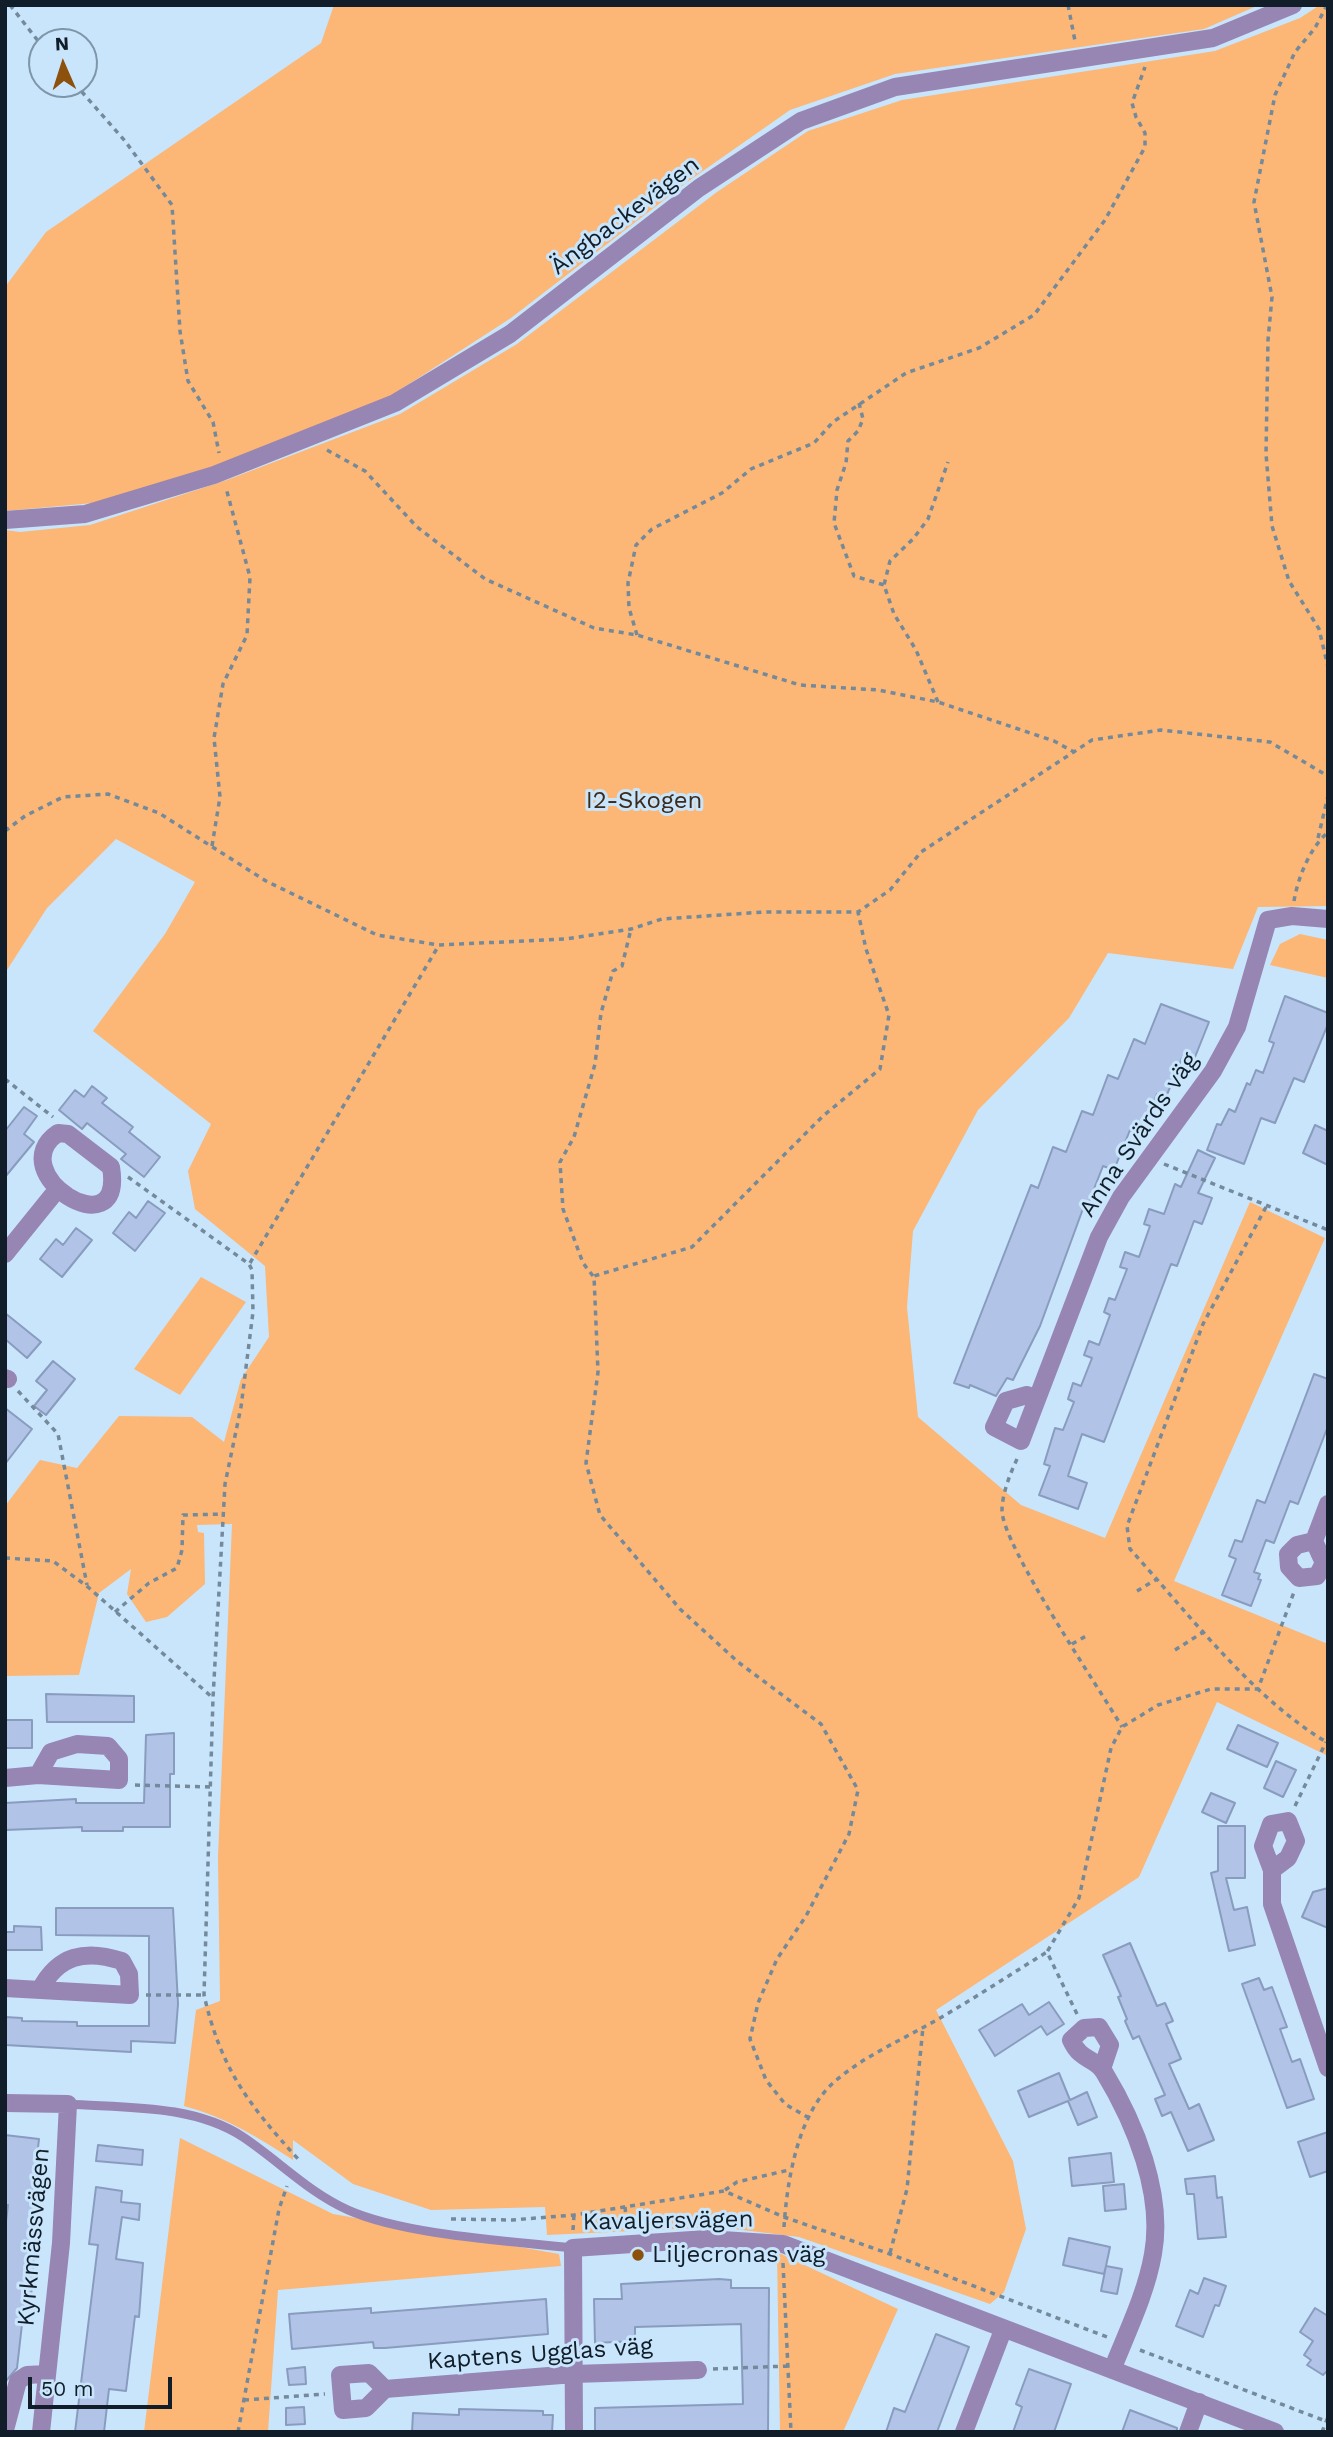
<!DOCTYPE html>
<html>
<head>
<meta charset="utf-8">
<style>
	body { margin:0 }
	#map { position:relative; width:1333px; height:2437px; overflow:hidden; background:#c8e5fc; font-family:"Work Sans",sans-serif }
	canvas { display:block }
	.frame { position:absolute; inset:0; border:7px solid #111e29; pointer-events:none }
	.north { position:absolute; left:28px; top:28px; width:70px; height:70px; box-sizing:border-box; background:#c8e5fc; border:2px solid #7f95a8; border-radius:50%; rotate:357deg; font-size:19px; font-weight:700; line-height:28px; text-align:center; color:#111e29 }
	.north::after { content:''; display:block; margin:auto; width:24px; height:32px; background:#8c510c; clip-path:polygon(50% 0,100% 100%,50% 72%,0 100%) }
	.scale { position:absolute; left:28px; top:2377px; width:144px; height:32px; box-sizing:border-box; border:4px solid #111e29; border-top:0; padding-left:9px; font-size:21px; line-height:24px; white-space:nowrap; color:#111e29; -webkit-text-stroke:5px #c8e5fc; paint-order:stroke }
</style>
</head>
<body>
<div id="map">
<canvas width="1333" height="2437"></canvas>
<div class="frame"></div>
<div class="north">N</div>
<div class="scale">50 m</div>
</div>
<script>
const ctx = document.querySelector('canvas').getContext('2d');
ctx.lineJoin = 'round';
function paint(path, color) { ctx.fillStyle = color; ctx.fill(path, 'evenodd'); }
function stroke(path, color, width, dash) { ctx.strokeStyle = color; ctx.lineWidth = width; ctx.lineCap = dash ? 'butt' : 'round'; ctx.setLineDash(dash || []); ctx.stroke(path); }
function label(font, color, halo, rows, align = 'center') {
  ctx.font = font + ' "Work Sans",sans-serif'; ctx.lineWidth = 6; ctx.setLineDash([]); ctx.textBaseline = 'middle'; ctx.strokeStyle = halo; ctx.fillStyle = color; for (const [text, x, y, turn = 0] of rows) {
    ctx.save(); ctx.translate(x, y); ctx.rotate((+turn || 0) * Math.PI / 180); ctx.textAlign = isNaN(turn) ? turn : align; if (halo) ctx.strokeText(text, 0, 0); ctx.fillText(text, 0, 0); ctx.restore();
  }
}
paint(new Path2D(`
	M 334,5 L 1259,5 L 1204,29 L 895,74 L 790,110 L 690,180 L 511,318 L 389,397 L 228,464 L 93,503 L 5,511 L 5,287 L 46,232 L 321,43 Z
	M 1320,5 L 1328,5 L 1328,906 L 1258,907 L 1233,969 L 1108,953 L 1069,1018 L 978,1110 L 913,1231 L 907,1307 L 918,1417 L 1021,1505 L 1105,1538 L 1250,1202 L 1325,1238 L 1174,1581 L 1328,1644 L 1328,1756 L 1217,1702 L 1139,1877 L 936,2010 L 1013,2161 L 1026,2229 L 1004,2292 L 990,2304 L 799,2237 L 719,2227 L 547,2235 L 545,2207 L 431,2210 L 353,2184 L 293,2140 L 293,2160 C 258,2137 225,2117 184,2106 L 196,2010 L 220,2001 L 218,1857 L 232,1524 L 197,1525 L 198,1532 L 204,1533 L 205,1584 L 167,1617 L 146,1622 L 127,1594 L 131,1569 L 99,1593 L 79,1675 L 5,1676 L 5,1506 L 40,1460 L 77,1468 L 119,1416 L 192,1417 L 224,1442 L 241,1379 L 269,1337 L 265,1266 L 195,1209 L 188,1171 L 211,1124 L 93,1031 L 165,934 L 195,882 L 116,839 L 47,908 L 5,973 L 5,530 L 20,532 L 90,525 L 227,480 L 400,414 L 517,344 L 717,192 L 808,131 L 902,100 L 1215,51 L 1300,18 Z
	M 1300,934 L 1328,940 L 1328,978 L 1270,965 L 1280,944 Z
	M 201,1277 L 246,1302 L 180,1395 L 134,1369 Z
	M 180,2138 L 333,2214 L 559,2254 L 561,2266 L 278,2290 L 268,2432 L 144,2432 Z
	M 777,2252 L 898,2309 L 843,2432 L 780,2432 Z`), '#fcb675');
const building = new Path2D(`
	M 1285,996 L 1328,1013 L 1328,1024 L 1304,1082 L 1294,1078 L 1275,1123 L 1261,1118 L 1244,1164 L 1207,1150 L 1217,1124 L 1221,1125 L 1229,1109 L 1235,1112 L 1247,1083 L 1250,1085 L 1256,1070 L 1263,1073 L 1274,1043 L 1269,1041 Z
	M 1161,1004 L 1209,1022 L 1193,1062 L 1182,1058 L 1166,1097 L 1157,1094 L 1140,1134 L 1130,1130 L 1114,1170 L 1103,1166 L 1087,1207 L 1084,1206 L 1040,1326 L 1013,1380 L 1007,1378 L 996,1396 L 970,1385 L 969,1388 L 954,1383 L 1031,1185 L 1038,1188 L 1053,1147 L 1066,1152 L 1082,1111 L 1093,1115 L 1108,1075 L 1118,1079 L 1134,1039 L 1145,1044 Z
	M 92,1086 L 107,1098 L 102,1103 L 133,1127 L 129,1132 L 160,1157 L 144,1177 L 121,1159 L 126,1154 L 87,1123 L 82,1129 L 59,1110 L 75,1090 L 84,1097 Z
	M 24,1107 L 37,1116 L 24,1134 L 34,1142 L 5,1177 L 5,1131 Z
	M 1315,1125 L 1328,1131 L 1328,1165 L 1303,1153 Z
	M 1198,1150 L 1215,1158 L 1198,1193 L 1212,1198 L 1202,1224 L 1194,1221 L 1177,1266 L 1171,1264 L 1104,1442 L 1082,1434 L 1068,1476 L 1087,1483 L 1078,1509 L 1039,1495 L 1050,1466 L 1044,1464 L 1055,1428 L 1063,1430 L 1074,1402 L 1068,1399 L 1073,1383 L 1081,1386 L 1092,1358 L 1084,1355 L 1089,1341 L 1099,1345 L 1110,1315 L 1104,1312 L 1109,1298 L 1115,1300 L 1127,1269 L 1120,1267 L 1125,1252 L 1139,1257 L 1150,1226 L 1144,1224 L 1149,1209 L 1164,1214 L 1175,1184 L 1181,1187 Z
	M 148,1201 L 165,1213 L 135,1251 L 113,1233 L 129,1212 L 136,1218 Z
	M 76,1228 L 92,1240 L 62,1277 L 40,1259 L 56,1239 L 63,1245 Z
	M 5,1313 L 41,1342 L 27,1358 L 5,1339 Z
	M 53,1361 L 75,1379 L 46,1415 L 34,1406 L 47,1390 L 36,1381 Z
	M 1314,1374 L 1328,1379 L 1328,1426 L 1298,1504 L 1290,1501 L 1274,1543 L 1266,1540 L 1254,1572 L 1260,1574 L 1258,1579 L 1261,1580 L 1251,1606 L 1222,1595 L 1236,1559 L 1229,1556 L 1235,1540 L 1242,1542 L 1257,1500 L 1265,1503 Z
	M 5,1408 L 32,1429 L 5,1464 Z
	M 46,1694 L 134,1696 L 134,1722 L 47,1722 Z
	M 5,1720 L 32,1720 L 32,1748 L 5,1748 Z
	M 1238,1725 L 1278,1743 L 1267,1767 L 1227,1749 Z
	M 174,1733 L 174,1774 L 170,1774 L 170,1827 L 123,1827 L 123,1831 L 82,1831 L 82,1827 L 5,1830 L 5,1803 L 76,1799 L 76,1803 L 144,1803 L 146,1735 Z
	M 1276,1761 L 1296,1770 L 1283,1797 L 1264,1788 Z
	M 1211,1793 L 1235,1803 L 1226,1823 L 1202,1812 Z
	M 1218,1826 L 1245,1826 L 1245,1878 L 1226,1878 L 1234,1910 L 1247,1907 L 1255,1945 L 1229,1951 L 1211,1873 L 1218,1871 Z
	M 1328,1888 L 1328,1928 L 1302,1917 L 1313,1892 Z
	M 56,1908 L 173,1908 L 178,2004 L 175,2043 L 131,2041 L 131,2052 L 5,2045 L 5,2017 L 22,2018 L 22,2021 L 77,2022 L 77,2026 L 149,2026 L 149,1936 L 56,1935 Z
	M 14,1926 L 41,1927 L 42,1950 L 5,1950 L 6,1932 L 14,1932 Z
	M 1130,1943 L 1157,2006 L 1165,2003 L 1173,2021 L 1166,2024 L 1181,2059 L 1169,2064 L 1189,2109 L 1199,2104 L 1214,2140 L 1188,2151 L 1171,2112 L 1162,2116 L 1155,2099 L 1165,2095 L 1139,2036 L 1133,2039 L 1125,2021 L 1127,2019 L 1118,1997 L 1121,1996 L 1103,1955 Z
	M 1259,1978 L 1264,1990 L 1272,1987 L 1287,2027 L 1280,2029 L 1292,2062 L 1300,2059 L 1314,2099 L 1287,2108 L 1242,1984 Z
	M 1049,2002 L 1064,2024 L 1047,2035 L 1041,2026 L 995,2056 L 979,2030 L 1022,2004 L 1029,2015 Z
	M 1059,2073 L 1070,2100 L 1087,2092 L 1097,2117 L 1078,2125 L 1068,2101 L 1029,2117 L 1018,2091 Z
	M 1328,2132 L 1328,2171 L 1310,2177 L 1298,2142 Z
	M 5,2135 L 39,2139 L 33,2193 L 39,2193 L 31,2298 L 25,2298 L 17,2368 L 6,2381 L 5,2230 L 8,2205 L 5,2205 Z
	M 98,2145 L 143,2150 L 142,2165 L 96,2161 Z
	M 1111,2153 L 1114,2182 L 1072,2186 L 1069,2158 Z
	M 1215,2176 L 1217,2198 L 1222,2197 L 1226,2237 L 1198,2239 L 1194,2194 L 1187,2194 L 1185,2179 Z
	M 1124,2184 L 1126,2209 L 1105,2211 L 1103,2186 Z
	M 96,2187 L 122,2191 L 121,2202 L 140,2204 L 139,2220 L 122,2217 L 116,2259 L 143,2263 L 139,2317 L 135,2316 L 126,2391 L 109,2389 L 104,2432 L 75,2432 L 98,2245 L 89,2244 Z
	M 1069,2238 L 1110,2247 L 1106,2266 L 1122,2269 L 1117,2294 L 1101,2291 L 1106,2266 L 1104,2274 L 1063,2265 Z
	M 1204,2278 L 1226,2286 L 1219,2306 L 1215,2305 L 1203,2337 L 1176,2326 L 1190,2290 L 1198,2294 Z
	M 719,2279 L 731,2280 L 731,2288 L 769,2288 L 768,2432 L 595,2432 L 595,2408 L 743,2404 L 741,2324 L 635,2327 L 635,2341 L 595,2343 L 594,2299 L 622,2299 L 621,2284 Z
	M 546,2299 L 548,2334 L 385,2348 L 374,2348 L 373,2342 L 292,2349 L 289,2314 L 371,2308 L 371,2313 Z
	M 1315,2308 L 1328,2316 L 1328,2370 L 1323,2375 L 1307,2365 L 1311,2360 L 1304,2355 L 1313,2341 L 1300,2332 Z
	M 936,2334 L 969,2347 L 937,2432 L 886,2432 L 894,2408 L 905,2412 Z
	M 305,2367 L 306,2384 L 289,2385 L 287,2369 Z
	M 1029,2369 L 1071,2384 L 1054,2432 L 1013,2432 L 1022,2407 L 1016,2404 Z
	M 304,2407 L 305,2424 L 286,2425 L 286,2408 Z
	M 459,2409 L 543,2411 L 543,2415 L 553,2415 L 552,2432 L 412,2432 L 413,2413 L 459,2415 Z
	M 1130,2410 L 1177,2428 L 1177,2432 L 1122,2432 Z`);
paint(building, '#b1c4e8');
stroke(building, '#899cbe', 2);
stroke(new Path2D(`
	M 10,5 L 42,46
	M 1068,5 L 1075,41
	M 1327,5 L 1315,28 L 1295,52 L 1275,95 L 1254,202 L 1272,297 L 1268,340 L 1266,454 L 1272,526 L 1289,581 L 1319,629 L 1328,667
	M 75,84 L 125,141 L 172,205 L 180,331 L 188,381 L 213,422 L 219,453
	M 859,403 L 863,419 L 858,431 L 848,441 L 846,463 L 837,490 L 834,523 L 854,576 L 884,585
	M 327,450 L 365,471 L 417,527 L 485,579 L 594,628 L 637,635 L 800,685 L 878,690 L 938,702 L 1054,741 L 1074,752
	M 637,635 L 629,608 L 628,583 L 636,545 L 652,529 L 722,493 L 751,469 L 814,443 L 833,422 L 906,373 L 979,348 L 1034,315 L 1105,220 L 1145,147 L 1145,133 L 1136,117 L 1132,103 L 1145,67
	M 938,702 L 916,650 L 894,614 L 884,585 L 890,561 L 913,539 L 928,519 L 948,462
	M 5,831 L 25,816 L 63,797 L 108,794 L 159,813 L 266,881 L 377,935 L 439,945
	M 1318,838 L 1328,796
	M 212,846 L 220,797 L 214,738 L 223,684 L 247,635 L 250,577 L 226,488
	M 1294,901 C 1298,877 1310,848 1328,832
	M 5,1079 L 53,1117
	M 1164,1164 L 1328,1230
	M 128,1177 L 249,1264 L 252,1270 L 253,1312 L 241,1407 L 225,1484 L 213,1698 L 204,1995 C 221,2069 248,2104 299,2160
	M 1266,1207 L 1203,1324 L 1127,1526 L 1130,1549 C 1188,1613 1253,1699 1328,1743
	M 250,1263 L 439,945 L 565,939 L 631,929 L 662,919 L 764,912 L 858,912 L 890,890 L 921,852 L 1092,740 L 1161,730 L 1270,742 L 1328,776
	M 593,1276 L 583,1263 L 563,1209 L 560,1162 L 574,1137 L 595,1064 L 601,1013 L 613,971 L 622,966 L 631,929
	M 18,1391 L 58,1434 L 87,1585
	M 1017,1459 C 1010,1474 1002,1494 1002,1511 C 1003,1546 1099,1688 1122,1727
	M 5,1558 L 53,1561 L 88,1587 L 213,1698
	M 1137,1591 L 1157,1579
	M 115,1612 L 149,1583 L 177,1568 L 182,1550 L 183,1515 L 224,1514
	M 1072,1644 L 1088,1635
	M 1175,1650 L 1205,1631
	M 135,1785 L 210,1787
	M 1295,1806 L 1326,1742
	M 146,1995 L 204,1995
	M 1077,2014 L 1047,1952 L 1079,1898 L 1111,1748 L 1122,1727 L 1158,1705 L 1211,1689 L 1258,1689 L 1294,1592
	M 809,2118 L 785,2104 L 766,2080 L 750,2039 L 758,2003 L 777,1959 L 806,1916 L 849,1834 L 858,1790 L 821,1724 L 738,1662 L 680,1609 L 600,1515 L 586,1463 L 598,1372 L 594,1276 L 692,1247 L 823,1116 L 880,1069 L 889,1015 L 866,949 L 858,912
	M 725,2190 L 737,2182 L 789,2170
	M 625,2207 L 627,2226
	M 451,2219 L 512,2220 L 574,2215 L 724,2191 L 784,2217 L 890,2254 L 1107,2337
	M 784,2227 C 787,2182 797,2116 833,2083 C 860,2059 893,2044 924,2027 C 966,2004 1006,1977 1047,1952
	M 573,2230 L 574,2215
	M 890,2253 L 907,2189 L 923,2027
	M 783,2263 L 791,2432
	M 1140,2350 L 1328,2422
	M 713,2369 L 788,2366
	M 244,2400 L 325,2394
	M 238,2432 L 279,2209 L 287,2186
	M 1322,2432 L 1328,2417`), '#748a9b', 3.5, [5, 5]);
stroke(new Path2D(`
	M 68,2104 C 125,2108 193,2104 243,2137 C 279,2161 308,2192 348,2210 C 404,2235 510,2241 573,2248`), '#9785b3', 9);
stroke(new Path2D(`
	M 5,520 L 85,514 L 214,475 L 395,403 L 510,334 L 699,188 L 801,121 L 895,87 L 1213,38 L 1293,5
	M 58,1133 L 68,1134 L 111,1167 C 125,1252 0,1172 58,1133 Z
	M 5,1254 L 52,1196
	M 5,1378 L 8,1379
	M 1036,1399 L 1027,1395 L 1006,1401 L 994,1427 L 1021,1441 L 1099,1237 L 1121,1197 L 1213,1071 L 1237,1027 L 1268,920 L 1292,916 L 1328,919
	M 1314,1541 L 1324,1563 L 1317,1576 L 1299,1578 L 1289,1567 L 1288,1554 L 1297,1545 Z
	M 1314,1541 L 1328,1504
	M 5,1778 L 38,1775 L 119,1780 L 119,1759 L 108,1746 L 77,1744 L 51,1752 L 38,1775
	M 1272,1870 L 1288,1858 L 1296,1841 L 1288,1821 L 1271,1824 L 1263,1846 L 1272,1870 L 1272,1904 L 1328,2068
	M 5,1988 L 130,1995 L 129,1974 L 122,1961 C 85,1949 58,1955 40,1990
	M 1102,2069 L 1110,2045 L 1099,2027 L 1084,2028 L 1071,2040 C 1081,2062 1095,2057 1104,2072 C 1135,2123 1164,2194 1153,2254 C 1146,2294 1127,2332 1112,2370
	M 5,2103 L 68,2104 L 61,2243 L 41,2432
	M 385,2389 L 366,2408 L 343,2410 L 340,2375 L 369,2373 L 385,2389 L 574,2374 L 698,2370
	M 5,2430 L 18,2381 L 27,2375 L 46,2374
	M 574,2432 L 573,2248 L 707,2239 L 783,2244 L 1275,2432
	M 964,2432 L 1003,2330
	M 1188,2432 L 1199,2402`), '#9785b3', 18);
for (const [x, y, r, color] of [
	[638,2255,7,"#8c510c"]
]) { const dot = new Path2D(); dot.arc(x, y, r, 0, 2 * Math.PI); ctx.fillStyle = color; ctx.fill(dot); stroke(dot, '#c8e5fc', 2.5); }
label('24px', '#111e29', '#c8e5fc', [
	["Ängbackevägen",625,216,-37],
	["Anna Svärds väg",1139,1135,-56],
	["Kavaljersvägen",668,2221,-1],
	["Kyrkmässvägen",34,2237,-85],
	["Kaptens Ugglas väg",540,2354,-4]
]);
label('24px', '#3d2b1b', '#c8e5fc', [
	["I2-Skogen",644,801]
]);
label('24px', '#111e29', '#c8e5fc', [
	["Liljecronas väg",652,2255]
], 'left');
</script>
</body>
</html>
